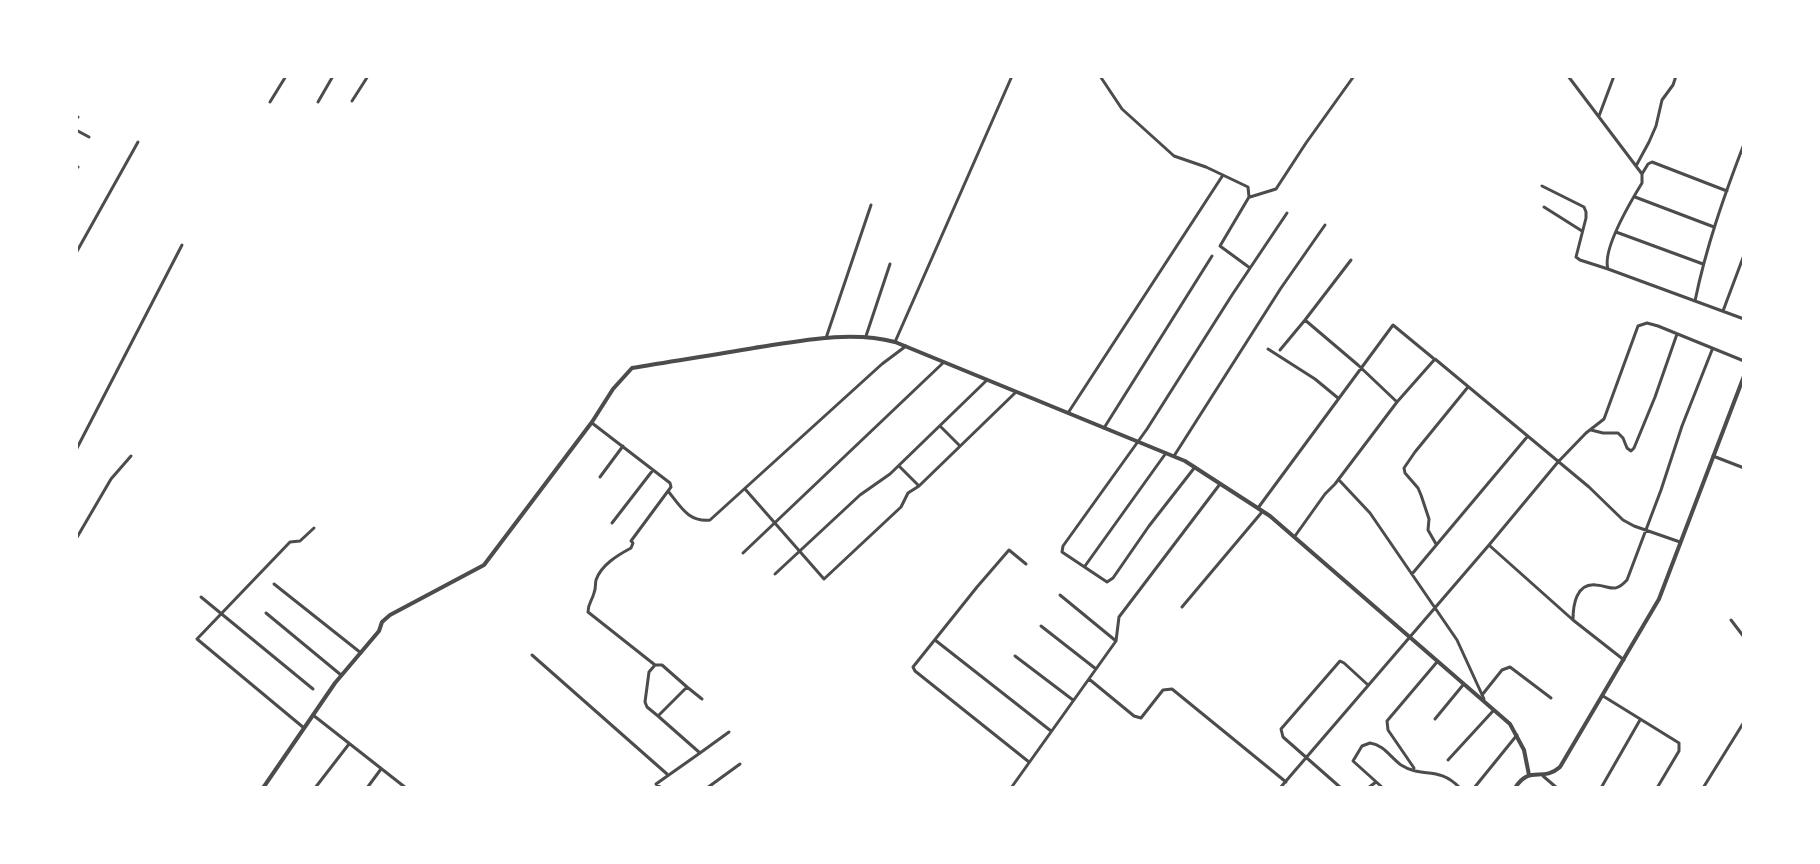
<!DOCTYPE html>
<html>
<head>
<meta charset="utf-8">
<style>
	body { margin:0 }
	#map { position:relative; width:1820px; height:864px; overflow:hidden; background:#fff; font-family:Commissioner,sans-serif }
	canvas { display:block }
	.frame { position:absolute; inset:0; border:78px solid #fff; pointer-events:none }
</style>
</head>
<body>
<div id="map">
<canvas width="1820" height="864"></canvas>
<div class="frame"></div>
</div>
<script>
const ctx = document.querySelector('canvas').getContext('2d');
ctx.lineJoin = 'round';
function stroke(path, color, width, dash) { ctx.strokeStyle = color; ctx.lineWidth = width; ctx.lineCap = dash ? 'butt' : 'round'; ctx.setLineDash(dash || []); ctx.stroke(path); }
stroke(new Path2D(`
	M 1100,76 L 1122,109 L 1174,156 L 1206,167 L 1248,187 L 1249,197 L 1220,246 L 1250,268
	M 1568,76 L 1642,174 L 1642,183 C 1631,201 1602,250 1608,269 L 1744,319
	M 352,101 L 368,76
	M 270,102 L 286,76
	M 318,102 L 333,76
	M 1599,116 L 1614,76
	M 76,119 L 78,117
	M 76,130 L 89,137
	M 76,166 L 78,167
	M 1636,166 L 1649,142 L 1656,126 L 1662,100 L 1673,85 L 1676,76
	M 1642,174 L 1648,164 L 1652,162 L 1727,191
	M 1542,186 L 1584,207 L 1586,212 L 1586,218 L 1576,257 L 1580,260 L 1608,269
	M 1250,197 L 1276,189 L 1306,143 L 1354,76
	M 1635,197 L 1714,227
	M 1544,207 L 1582,231
	M 1616,232 L 1703,264
	M 76,253 L 138,142
	M 1695,301 C 1706,247 1724,196 1744,144
	M 1723,311 L 1744,255
	M 1305,320 L 1351,260
	M 866,336 L 890,264
	M 826,338 L 871,205
	M 895,342 L 1012,76
	M 1268,349 L 1315,379 L 1338,398
	M 1280,350 L 1305,320 L 1358,365 L 1397,402
	M 1068,413 L 1223,175
	M 592,423 L 670,483 L 671,487 L 668,491 C 681,507 688,522 710,520 L 882,364 L 906,346
	M 940,426 L 960,446
	M 1104,428 L 1212,256
	M 1591,430 L 1603,433 L 1618,433 L 1623,438 L 1627,448 L 1631,451 L 1634,448 L 1655,397 L 1677,334
	M 76,450 L 182,245
	M 1174,456 L 1281,288 L 1325,225
	M 1713,456 L 1744,468
	M 899,466 L 919,486
	M 1195,467 L 1149,526 L 1113,578 L 1107,582 L 1062,552 L 1063,546 L 1147,429 L 1232,295 L 1287,213
	M 600,477 L 623,446
	M 1339,480 L 1370,513 L 1457,640 L 1484,699
	M 745,489 L 824,579 L 901,507 L 908,493 L 919,486 L 1016,392
	M 1258,508 L 1393,325 L 1433,358
	M 612,523 L 653,470
	M 1295,536 L 1325,494 L 1335,484 L 1397,402 L 1435,359 L 1589,487 L 1623,520 L 1634,526 L 1680,542
	M 76,539 L 111,479 L 131,456
	M 1436,544 L 1428,530 L 1429,519 L 1421,495 L 1418,488 L 1405,473 L 1404,468 L 1415,452 L 1468,387
	M 1490,546 L 1573,620 L 1624,660
	M 743,553 L 944,362
	M 1026,564 L 1009,550 L 977,587 L 913,667 L 915,671 L 1029,762
	M 1085,566 L 1166,453
	M 775,574 L 860,495 L 890,474 L 987,380
	M 1412,574 L 1527,437
	M 274,584 L 361,653
	M 1060,595 L 1116,641
	M 201,597 L 313,689
	M 1182,607 L 1262,512
	M 266,613 L 341,675
	M 1573,620 C 1573,605 1576,583 1596,585 C 1611,586 1614,594 1627,580 L 1661,490 L 1682,426 L 1712,350
	M 1731,620 L 1744,637
	M 1041,626 L 1096,669
	M 935,640 L 1051,731
	M 532,655 L 667,774
	M 1015,656 L 1073,700
	M 655,665 L 649,672 L 645,702 L 647,707 L 658,716
	M 1089,679 L 1134,716 L 1141,718 L 1163,690 L 1172,689 L 1286,782
	M 687,687 L 702,699
	M 1482,695 L 1502,670 L 1510,667 L 1551,698
	M 1603,696 L 1679,743 L 1679,751 L 1657,788
	M 313,715 L 406,788
	M 1435,719 L 1463,685
	M 304,728 L 197,639 L 290,542 L 300,541 L 314,528
	M 700,753 L 729,732
	M 1448,760 L 1493,711
	M 1414,768 L 1388,730 L 1387,721 L 1437,662
	M 1543,776 L 1557,788
	M 315,788 L 349,744
	M 367,788 L 381,769
	M 661,788 L 656,784 L 700,753 L 658,716 L 687,687 L 662,665 L 655,665 L 588,612 C 588,603 592,601 594,593 C 596,589 595,584 596,580 C 601,565 618,555 631,548 L 633,543 L 631,541 L 668,491
	M 707,788 L 740,764
	M 1011,788 L 1116,641 L 1119,617 L 1220,484
	M 1280,788 L 1489,545 L 1558,462 L 1586,433 L 1604,419 L 1638,326 L 1647,323 L 1658,326 L 1744,361
	M 1341,788 L 1283,737 L 1281,729 L 1340,661 L 1344,663 L 1368,685
	M 1368,788 L 1376,782
	M 1383,788 L 1353,761 L 1362,746 L 1370,743 C 1384,745 1390,757 1401,765 C 1423,779 1438,765 1460,788
	M 1474,788 L 1517,735
	M 1601,788 L 1640,720
	M 1703,788 L 1744,722`), '#4c4c4c', 3);
stroke(new Path2D(`
	M 263,788 L 335,683 L 379,631 L 382,622 L 390,615 L 484,565 L 592,422 L 613,389 L 632,368 C 673,361 714,355 754,348 C 800,341 850,330 895,342 L 1185,461 L 1270,516 L 1510,724 L 1524,750 L 1529,775
	M 1515,788 C 1530,764 1542,783 1560,767 L 1659,599 L 1744,376`), '#4c4c4c', 4);
</script>
</body>
</html>
